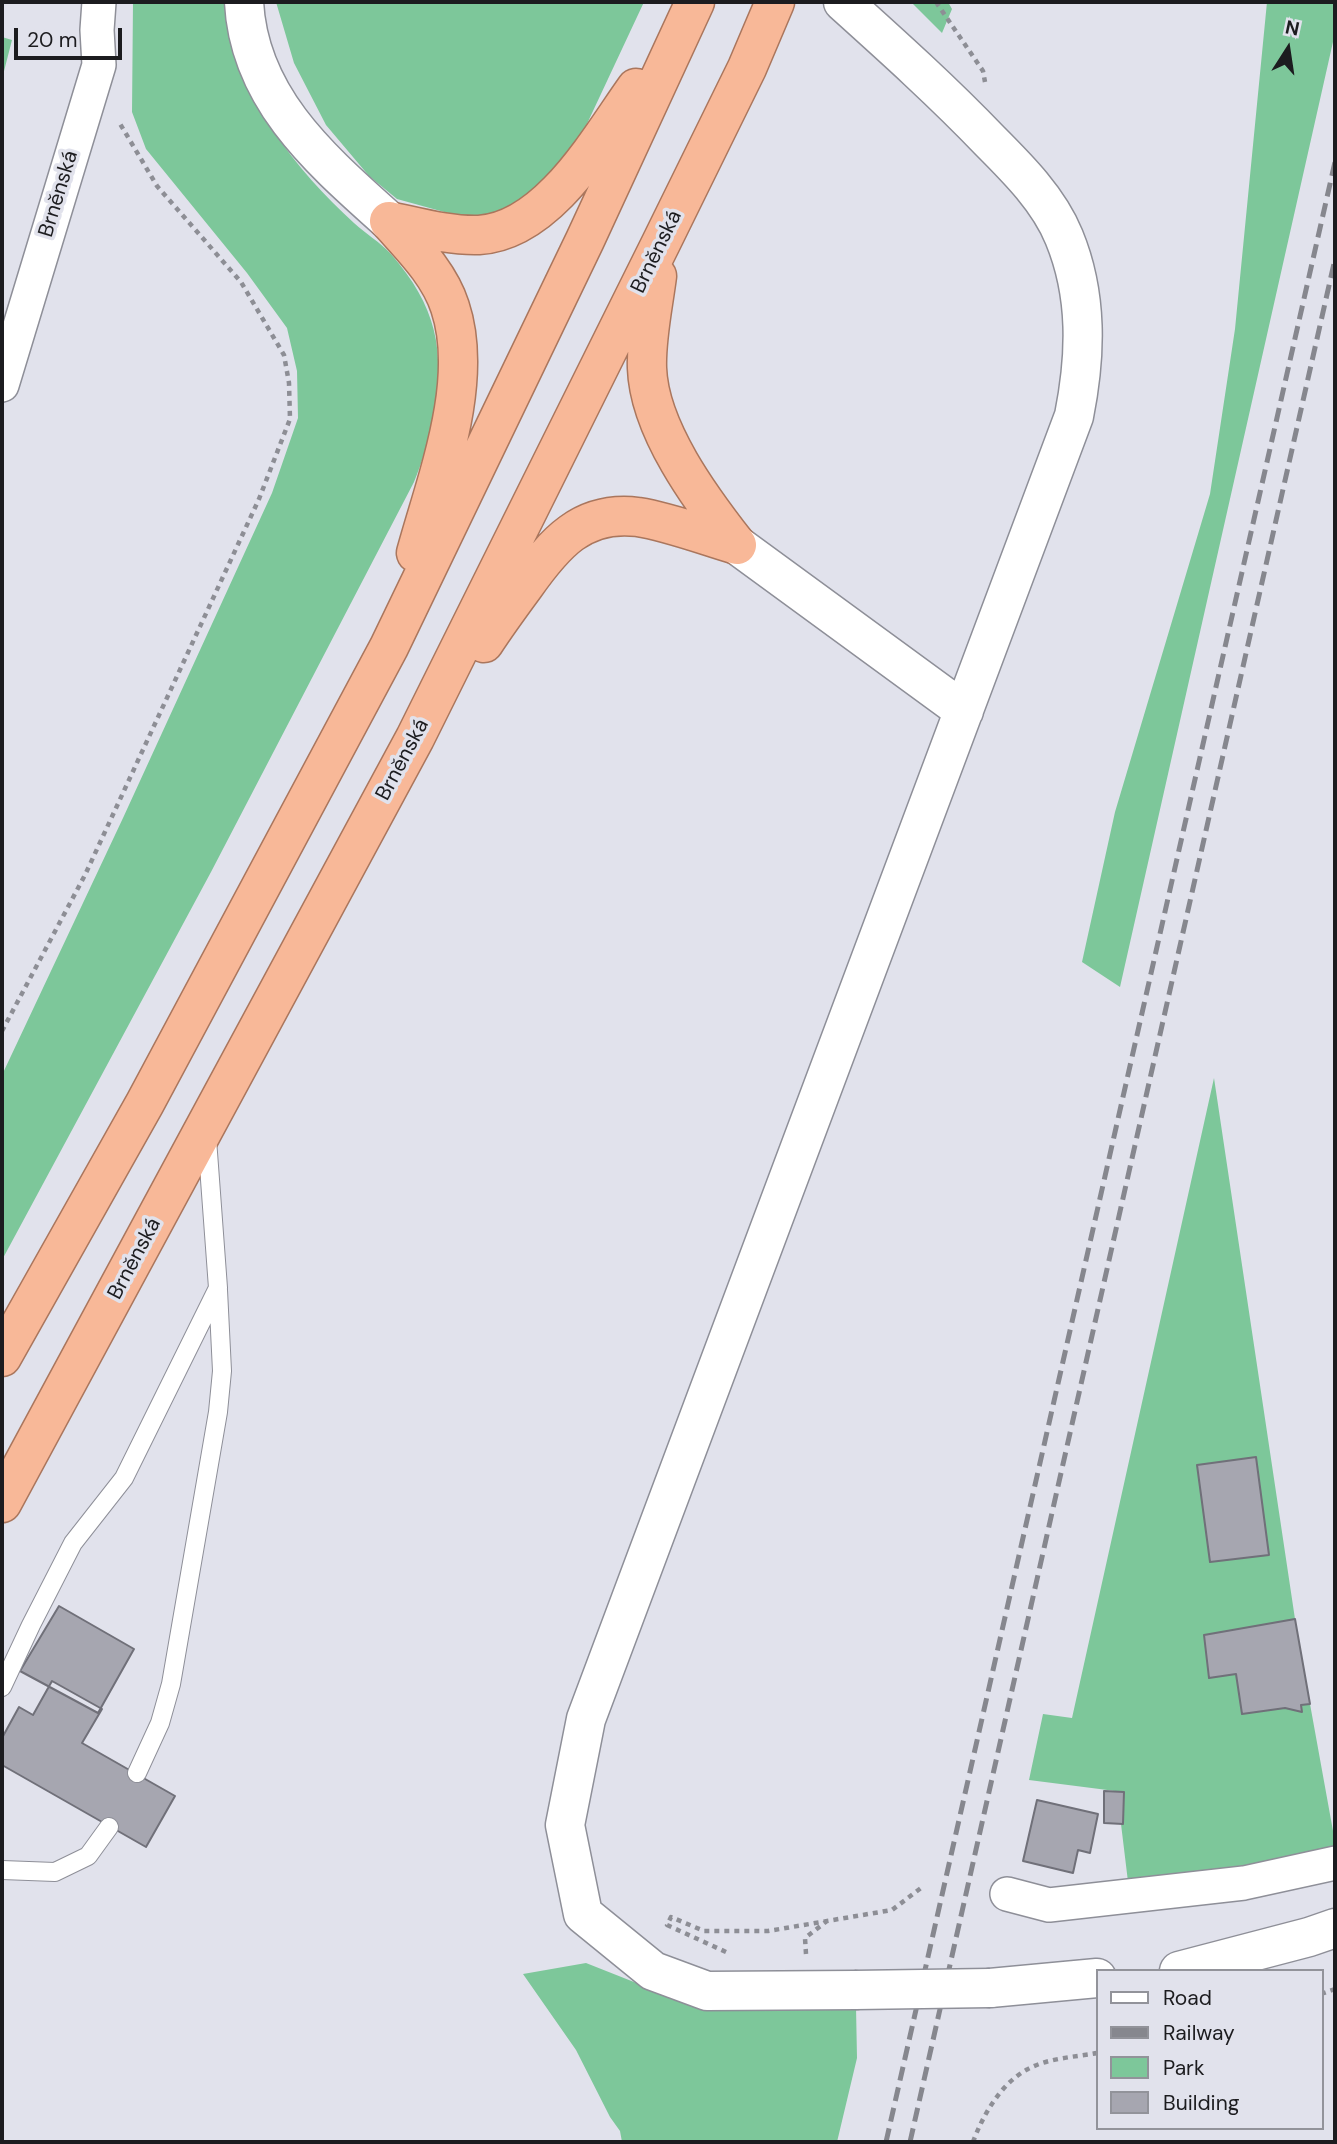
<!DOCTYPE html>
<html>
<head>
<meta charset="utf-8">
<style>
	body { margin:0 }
	#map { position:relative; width:1337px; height:2144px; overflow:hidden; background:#e1e2ec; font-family:"DM Sans",sans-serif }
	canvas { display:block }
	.frame { position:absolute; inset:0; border:4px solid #1c1c1f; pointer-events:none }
	.legend { position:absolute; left:1096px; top:1969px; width:228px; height:161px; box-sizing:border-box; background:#e1e2ec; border:2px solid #92939a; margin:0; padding:9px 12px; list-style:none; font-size:21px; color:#1c1c1f }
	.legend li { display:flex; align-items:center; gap:14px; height:35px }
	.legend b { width:35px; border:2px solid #92939a }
	.north { position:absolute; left:1253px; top:14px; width:70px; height:70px; -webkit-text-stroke:5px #e1e2ec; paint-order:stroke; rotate:12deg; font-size:19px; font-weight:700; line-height:28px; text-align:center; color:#1c1c1f }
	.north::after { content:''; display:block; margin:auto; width:24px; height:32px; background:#1c1c1f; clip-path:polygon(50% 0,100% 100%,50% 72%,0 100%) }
	.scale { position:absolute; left:14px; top:28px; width:108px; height:32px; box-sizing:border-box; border:4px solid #1c1c1f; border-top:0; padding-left:9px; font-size:21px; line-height:24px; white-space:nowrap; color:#1c1c1f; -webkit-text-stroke:5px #e1e2ec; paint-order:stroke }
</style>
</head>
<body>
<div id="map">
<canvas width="1337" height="2144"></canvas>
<div class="frame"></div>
<ul class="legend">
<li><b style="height:9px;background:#fff"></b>Road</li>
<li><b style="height:9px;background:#86878e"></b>Railway</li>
<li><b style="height:19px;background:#7dc79a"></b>Park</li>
<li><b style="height:19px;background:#a6a6b0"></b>Building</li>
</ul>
<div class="north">N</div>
<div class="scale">20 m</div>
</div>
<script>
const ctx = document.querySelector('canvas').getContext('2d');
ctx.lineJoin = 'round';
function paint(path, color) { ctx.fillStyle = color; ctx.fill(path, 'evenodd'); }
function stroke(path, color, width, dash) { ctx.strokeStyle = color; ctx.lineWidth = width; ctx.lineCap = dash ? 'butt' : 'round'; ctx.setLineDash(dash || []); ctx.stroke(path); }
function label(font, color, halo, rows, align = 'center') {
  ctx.font = font + ' "DM Sans",sans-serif'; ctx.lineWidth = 7; ctx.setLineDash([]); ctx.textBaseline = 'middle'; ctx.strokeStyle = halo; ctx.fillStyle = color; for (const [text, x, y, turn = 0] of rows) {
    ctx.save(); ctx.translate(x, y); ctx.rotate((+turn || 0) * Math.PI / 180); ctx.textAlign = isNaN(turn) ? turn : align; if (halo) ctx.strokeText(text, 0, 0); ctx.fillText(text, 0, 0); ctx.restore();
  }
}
paint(new Path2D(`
	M 133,2 L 229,2 C 235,27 238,61 248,85 C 255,100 265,117 274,131 C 296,166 325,196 354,223 C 366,234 380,242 391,254 C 436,306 446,350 433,416 C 429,440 423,460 414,482 L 211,872 L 2,1260 L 2,1075 L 123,818 L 272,493 L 298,418 L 297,371 L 287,328 L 247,273 L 146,149 L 132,112 Z
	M 276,2 L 644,2 L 571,158 L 511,210 L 466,218 L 397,199 L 369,176 L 326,125 L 294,63 Z
	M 911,2 L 948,2 L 952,9 L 942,33 Z
	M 1267,2 L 1335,2 L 1335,33 L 1120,987 L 1082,962 L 1115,812 L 1210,494 L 1235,329 Z
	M 2,37 L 12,40 L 2,79 Z
	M 1214,1078 L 1295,1619 L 1204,1635 L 1209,1677 L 1236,1674 L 1243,1714 L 1285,1708 L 1301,1712 L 1301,1705 L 1310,1704 L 1335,1842 L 1335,1859 L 1129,1890 L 1121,1824 L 1123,1823 L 1123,1792 L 1029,1780 L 1043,1714 L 1072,1718 Z
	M 586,1963 L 687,2003 L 856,2007 L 857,2058 L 837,2142 L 622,2142 L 620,2131 L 610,2117 L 576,2050 L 523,1974 Z`), '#7dc79a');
const building = new Path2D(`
	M 1256,1457 L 1269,1555 L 1210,1562 L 1197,1465 Z
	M 59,1606 L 134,1649 L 98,1713 L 20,1671 Z
	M 1295,1619 L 1310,1704 L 1301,1705 L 1302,1712 L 1285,1708 L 1242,1714 L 1236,1674 L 1209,1678 L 1204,1635 Z
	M 52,1681 L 102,1709 L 82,1743 L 175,1796 L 146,1847 L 2,1765 L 2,1738 L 19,1707 L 33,1715 Z
	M 1104,1791 L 1124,1792 L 1123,1824 L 1104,1823 Z
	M 1037,1800 L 1098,1814 L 1090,1853 L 1078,1850 L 1073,1873 L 1023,1861 Z`);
paint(building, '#a6a6b0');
stroke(building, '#707079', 2);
const service = new Path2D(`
	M 2,1687 L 31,1625 L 73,1543 L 124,1478 L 218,1288 L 207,1139
	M 137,1773 L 160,1723 L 171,1684 L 218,1412 L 222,1371 L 218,1290
	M 2,1870 L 55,1872 L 88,1856 L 109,1827`);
const minor = new Path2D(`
	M 2,385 L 99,65 L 97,30 L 99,2
	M 1007,1894 L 1049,1905 L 1244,1883 L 1335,1863`);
const tertiary = new Path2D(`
	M 244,2 C 249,99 321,160 389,221
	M 843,2 C 893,47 943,92 990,141 C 1018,169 1049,200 1064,237 C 1088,295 1086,356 1074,416 L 586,1719 L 565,1825 L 583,1914 L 653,1971 L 707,1991 L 855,1990
	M 737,545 L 964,711
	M 1179,1971 L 1309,1937 L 1335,1928
	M 990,1988 L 1097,1978`);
const trunk = new Path2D(`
	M 389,221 C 412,247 439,273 450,307 C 475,382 436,480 416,553
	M 389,221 C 418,227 449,236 479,235 C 549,231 600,138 636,88
	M 657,276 C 653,307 646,338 647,368 C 649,429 701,499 737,545
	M 484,643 C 497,623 511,604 525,585 C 554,544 582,510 638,517 C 670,522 706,536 737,545
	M 2,1357 L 145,1103 L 389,647 L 585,240 L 695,2
	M 2,1503 L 415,738 L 661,243 L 747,68 L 775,2`);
stroke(service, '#8e8f98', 20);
stroke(minor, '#8e8f98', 36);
stroke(tertiary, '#8e8f98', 41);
stroke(trunk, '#aa765d', 41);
stroke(new Path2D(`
	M 936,2 L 983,71 L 985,82
	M 2,1031 L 85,875 L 259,499 L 290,419 L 289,383 L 284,355 L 241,282 L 157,186 L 119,122
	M 726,1952 L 667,1925 L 671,1917 L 704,1931 L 768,1931 L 892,1910 L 921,1888
	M 806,1954 L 805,1938 L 827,1921
	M 1321,1994 L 1335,1989
	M 973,2142 C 983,2115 1001,2083 1028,2069 C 1048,2058 1075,2057 1097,2053`), '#8d8e95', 4.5, [5, 5]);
stroke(service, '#fff', 18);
stroke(minor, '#fff', 33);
stroke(tertiary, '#fff', 38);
stroke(trunk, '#f8b898', 38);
stroke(new Path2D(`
	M 886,2142 L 1335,162
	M 910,2142 L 1335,259`), '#86878e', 5, [14, 7]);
const tertiaryBridge = new Path2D(`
	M 855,1990 L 990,1988`);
stroke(tertiaryBridge, '#8e8f98', 41, []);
stroke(tertiaryBridge, '#fff', 38);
label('21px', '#1c1c1f', '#e1e2ec', [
	["Brněnská",59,194,-73],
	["Brněnská",657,252,-64],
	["Brněnská",403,760,-62],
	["Brněnská",135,1259,-62]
]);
</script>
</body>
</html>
